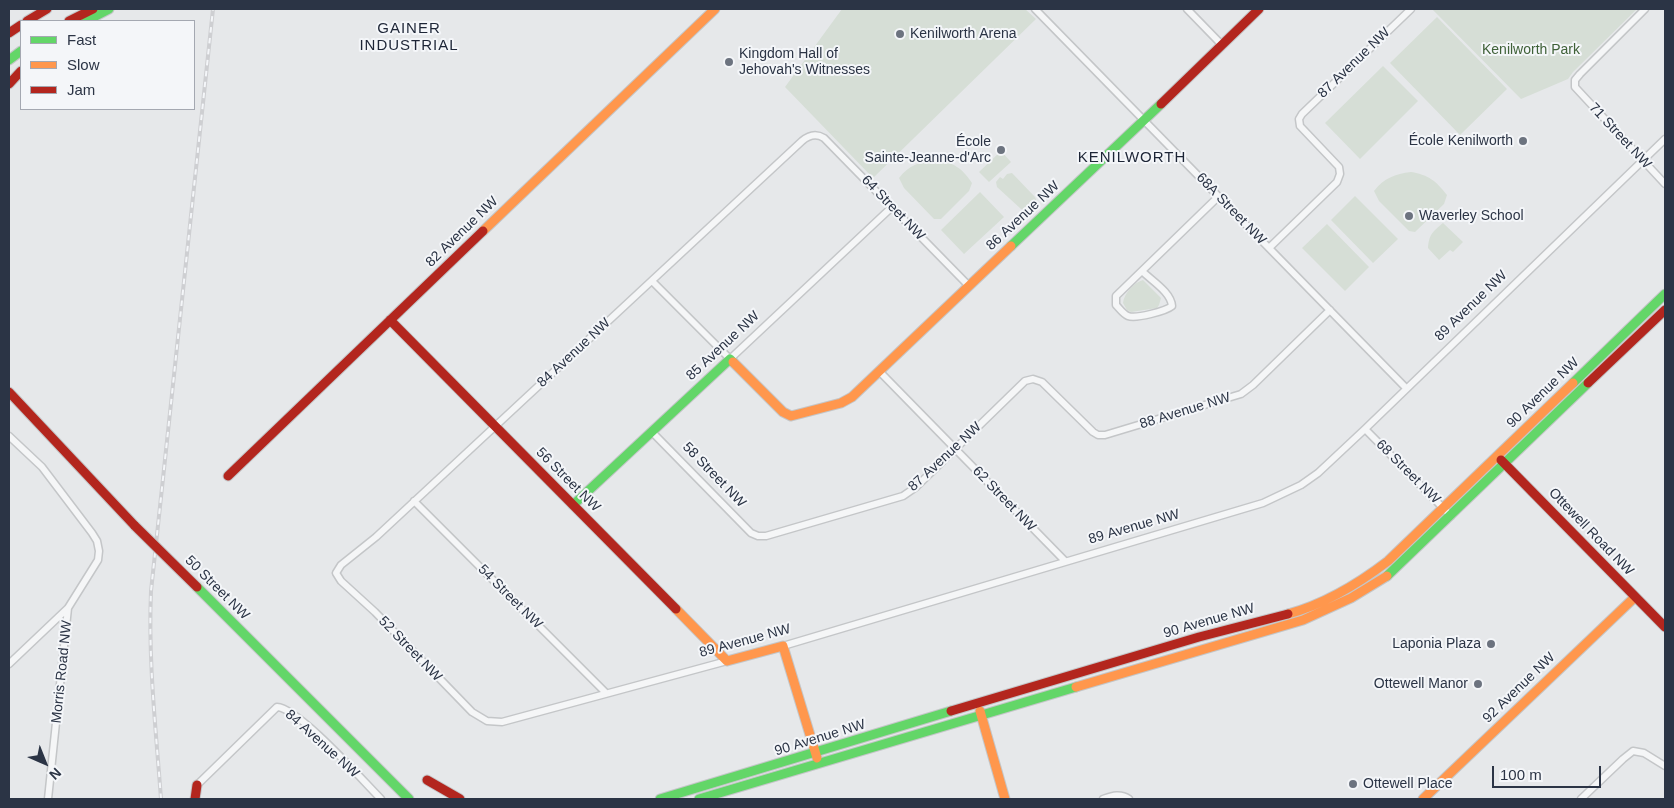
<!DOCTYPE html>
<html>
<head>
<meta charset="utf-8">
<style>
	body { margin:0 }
	#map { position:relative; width:1674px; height:808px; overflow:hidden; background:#e6e8ea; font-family:Helvetica,sans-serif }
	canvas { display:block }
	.frame { position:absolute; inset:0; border:10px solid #2b3445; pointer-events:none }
	.legend { position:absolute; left:20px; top:20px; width:175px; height:90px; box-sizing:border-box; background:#f4f6f9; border:1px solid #a4a8b1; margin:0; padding:6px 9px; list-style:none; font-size:15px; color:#2b3445 }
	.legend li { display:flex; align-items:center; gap:10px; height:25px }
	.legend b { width:25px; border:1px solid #a4a8b1 }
	.north { position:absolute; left:20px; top:738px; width:50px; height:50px; -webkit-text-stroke:4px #f4f6f9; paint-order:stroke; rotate:136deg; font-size:14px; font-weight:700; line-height:20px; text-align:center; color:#2b3445 }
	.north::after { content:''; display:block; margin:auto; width:18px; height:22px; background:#2b3445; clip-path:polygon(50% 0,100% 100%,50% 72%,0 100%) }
	.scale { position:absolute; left:1492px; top:766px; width:109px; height:22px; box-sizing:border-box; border:2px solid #2b3445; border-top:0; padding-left:6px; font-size:15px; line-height:18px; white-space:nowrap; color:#2b3445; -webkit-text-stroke:4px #f4f6f9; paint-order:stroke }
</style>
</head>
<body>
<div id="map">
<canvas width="1674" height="808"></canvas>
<div class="frame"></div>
<ul class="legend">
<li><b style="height:6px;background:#63d668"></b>Fast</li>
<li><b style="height:6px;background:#ff974d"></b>Slow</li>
<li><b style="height:6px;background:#b3261e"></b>Jam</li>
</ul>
<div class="north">N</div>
<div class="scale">100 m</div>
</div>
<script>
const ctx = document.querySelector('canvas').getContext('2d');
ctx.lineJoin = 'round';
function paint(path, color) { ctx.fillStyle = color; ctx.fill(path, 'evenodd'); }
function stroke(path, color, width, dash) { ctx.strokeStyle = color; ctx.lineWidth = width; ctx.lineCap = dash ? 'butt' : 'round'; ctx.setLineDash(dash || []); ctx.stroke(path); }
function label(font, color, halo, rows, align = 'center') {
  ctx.font = font + ' Helvetica,sans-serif'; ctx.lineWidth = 4; ctx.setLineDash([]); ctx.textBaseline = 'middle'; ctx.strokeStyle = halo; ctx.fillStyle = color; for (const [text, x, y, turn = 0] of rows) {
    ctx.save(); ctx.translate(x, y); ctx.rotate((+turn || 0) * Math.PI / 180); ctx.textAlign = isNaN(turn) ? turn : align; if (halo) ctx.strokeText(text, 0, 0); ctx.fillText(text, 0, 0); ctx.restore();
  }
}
paint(new Path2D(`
	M 842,9 L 1025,9 L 1036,19 L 873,178 L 785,87 Z
	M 1432,9 L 1637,9 L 1573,72 L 1568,79 L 1521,99 Z
	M 1437,17 L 1507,89 L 1460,135 L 1390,63 Z
	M 1383,66 L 1418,101 L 1360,159 L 1325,123 Z
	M 1001,151 L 1011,162 L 989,182 L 979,172 Z
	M 936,159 C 954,163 962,168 972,183 L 969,191 L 941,219 L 934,219 L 904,188 L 899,178 C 909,165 920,162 936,159 Z
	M 1411,172 C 1429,175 1436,181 1447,195 L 1444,204 L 1415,232 L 1409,231 L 1379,201 L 1374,191 C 1384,178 1395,174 1411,172 Z
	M 1012,173 L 1035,197 L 1037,202 L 1025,211 L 1021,209 L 997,187 L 996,182 L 1000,177 L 1003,179 L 1007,174 Z
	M 980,192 L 1004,217 L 964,254 L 941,230 Z
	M 1355,196 L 1398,239 L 1373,263 L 1331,220 Z
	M 1443,223 L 1463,242 L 1453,252 L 1450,250 L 1439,260 L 1428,248 C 1429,235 1432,232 1443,223 Z
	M 1327,224 L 1369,267 L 1345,291 L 1302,248 Z
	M 1143,280 L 1161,298 L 1159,305 L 1157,308 L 1131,312 L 1127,310 L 1123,303 C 1124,294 1133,283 1143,280 Z`), '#d6ded6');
const street = new Path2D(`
	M 1035,9 L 1406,388
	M 1187,9 L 1222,45
	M 1645,9 L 1580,74 L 1575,80 L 1575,87 L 1665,184
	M 1269,248 L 1337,182 L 1340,174 L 1339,167 L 1300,126 L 1299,119 L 1302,114 L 1411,9
	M 1142,271 C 1152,281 1171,292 1172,306 C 1166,311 1136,319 1128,316 C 1123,314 1120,309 1116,305 L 1116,296 L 1218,197
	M 652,281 L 730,359 L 892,207
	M 880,372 L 1065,561
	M 1365,429 L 1451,516
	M 652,432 L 751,533 L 758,536 L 766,536 L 903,496 L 916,487 L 1025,381 L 1033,379 L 1042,382 L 1093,432 L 1098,435 L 1105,435 L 1241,394 L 1253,385 L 1330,310
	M 9,436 L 42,467 L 92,533 L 97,541 L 99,551 L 98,560 L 68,608 L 48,799
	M 414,501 L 606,693
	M 783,646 L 1263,503 L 1301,485 L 1318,473 L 1365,429 L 1665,139
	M 727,661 L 502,722 L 487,721 L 472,712 L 375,612 L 341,581 L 336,573 L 341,565 L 376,537 L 802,141 C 809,135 816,133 824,138 L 969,286
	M 9,664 L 68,608
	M 197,785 L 277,707 C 299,708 363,781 381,799
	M 1103,799 C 1112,796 1120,793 1129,799
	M 1581,799 L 1623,759 L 1633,751 L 1644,753 L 1665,766`);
const fast = new Path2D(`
	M 86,21 L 109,9
	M 9,60 L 21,51
	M 1011,246 L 1161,104
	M 1573,383 L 1665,294
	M 573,505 L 730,359 L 733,362
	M 1387,576 L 1588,383
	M 197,587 L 409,799
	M 660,799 L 951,711
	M 699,799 L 1076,687`);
const slow = new Path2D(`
	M 483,231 L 715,9
	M 733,362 L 783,412 L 791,416 L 841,403 L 852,397 L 1011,246
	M 676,609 L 727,661 L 783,646 L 817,758
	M 1288,614 C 1325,604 1358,584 1388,561 L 1573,383
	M 1076,687 L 1303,620 L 1351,598 L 1387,576
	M 980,711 L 1005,799
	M 1423,799 L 1635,597`);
const jam = new Path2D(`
	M 27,21 L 47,9
	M 69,21 L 93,9
	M 9,33 L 21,25
	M 9,84 L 21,71
	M 1161,104 L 1259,9
	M 390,320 L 676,609
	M 1588,383 L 1665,310
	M 9,392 L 135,526
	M 1501,460 L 1665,627
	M 228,476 L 483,231
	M 951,711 L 1199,637 L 1288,614
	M 427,780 L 460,799
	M 195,799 L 197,785`);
stroke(street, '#c4c6c8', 9);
stroke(fast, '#c4c6c8', 11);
stroke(slow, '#c4c6c8', 11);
stroke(jam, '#c4c6c8', 11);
stroke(street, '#f5f6f7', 6);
stroke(fast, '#63d668', 9);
stroke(slow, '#ff974d', 9);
stroke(jam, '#b3261e', 9);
const rail = new Path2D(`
	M 161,799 C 156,730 148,661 151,591 L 213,9`);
stroke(rail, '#cecfd2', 4);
stroke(rail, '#f4f6f9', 2, [5.5]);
const jamBridge = new Path2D(`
	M 135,526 L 197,587`);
stroke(jamBridge, '#c4c6c8', 11, []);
stroke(jamBridge, '#b3261e', 9);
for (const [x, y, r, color] of [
	[900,34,5,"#6c737f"],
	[729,62,5,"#6c737f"],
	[1523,141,5,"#6c737f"],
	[1001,150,5,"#6c737f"],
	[1409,216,5,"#6c737f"],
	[1491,644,5,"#6c737f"],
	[1478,684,5,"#6c737f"],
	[1353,784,5,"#6c737f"]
]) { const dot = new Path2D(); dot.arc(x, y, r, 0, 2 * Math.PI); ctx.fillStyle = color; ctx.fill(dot); stroke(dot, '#f4f6f9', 2); }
label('14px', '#2b3445', '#f4f6f9', [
	["Kenilworth Arena",910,34],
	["Kingdom Hall of",739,54],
	["Jehovah's Witnesses",739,70],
	["École Kenilworth",1513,141,"right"],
	["École",991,142,"right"],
	["Sainte-Jeanne-d'Arc",991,158,"right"],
	["Waverley School",1419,216],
	["Laponia Plaza",1481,644,"right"],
	["Ottewell Manor",1468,684,"right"],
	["Ottewell Place",1363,784]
], 'left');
label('14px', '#3f6138', '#f4f6f9', [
	["Kenilworth Park",1531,50]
]);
label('14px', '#2b3445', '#f4f6f9', [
	["87 Avenue NW",1354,63,-44],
	["71 Street NW",1620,136,47],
	["64 Street NW",893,208,46],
	["68A Street NW",1231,209,46],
	["86 Avenue NW",1023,216,-43],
	["82 Avenue NW",462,232,-44],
	["89 Avenue NW",1471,306,-44],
	["85 Avenue NW",723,346,-43],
	["84 Avenue NW",574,353,-43],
	["90 Avenue NW",1543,393,-44],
	["88 Avenue NW",1185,411,-17],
	["87 Avenue NW",945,457,-43],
	["68 Street NW",1408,472,45],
	["58 Street NW",714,475,46],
	["56 Street NW",568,480,45],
	["62 Street NW",1004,499,46],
	["89 Avenue NW",1134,527,-16],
	["Ottewell Road NW",1591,532,46],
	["50 Street NW",217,588,45],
	["54 Street NW",510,597,45],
	["90 Avenue NW",1209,621,-16],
	["89 Avenue NW",745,641,-15],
	["52 Street NW",410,649,46],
	["Morris Road NW",62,672,-84],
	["92 Avenue NW",1519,688,-44],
	["90 Avenue NW",820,738,-17],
	["84 Avenue NW",322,744,42]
]);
ctx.letterSpacing = '1px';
label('15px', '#1d2536', '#f4f6f9', [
	["GAINER",409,29],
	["INDUSTRIAL",409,46],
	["KENILWORTH",1132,158]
]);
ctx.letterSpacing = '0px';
</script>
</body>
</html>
